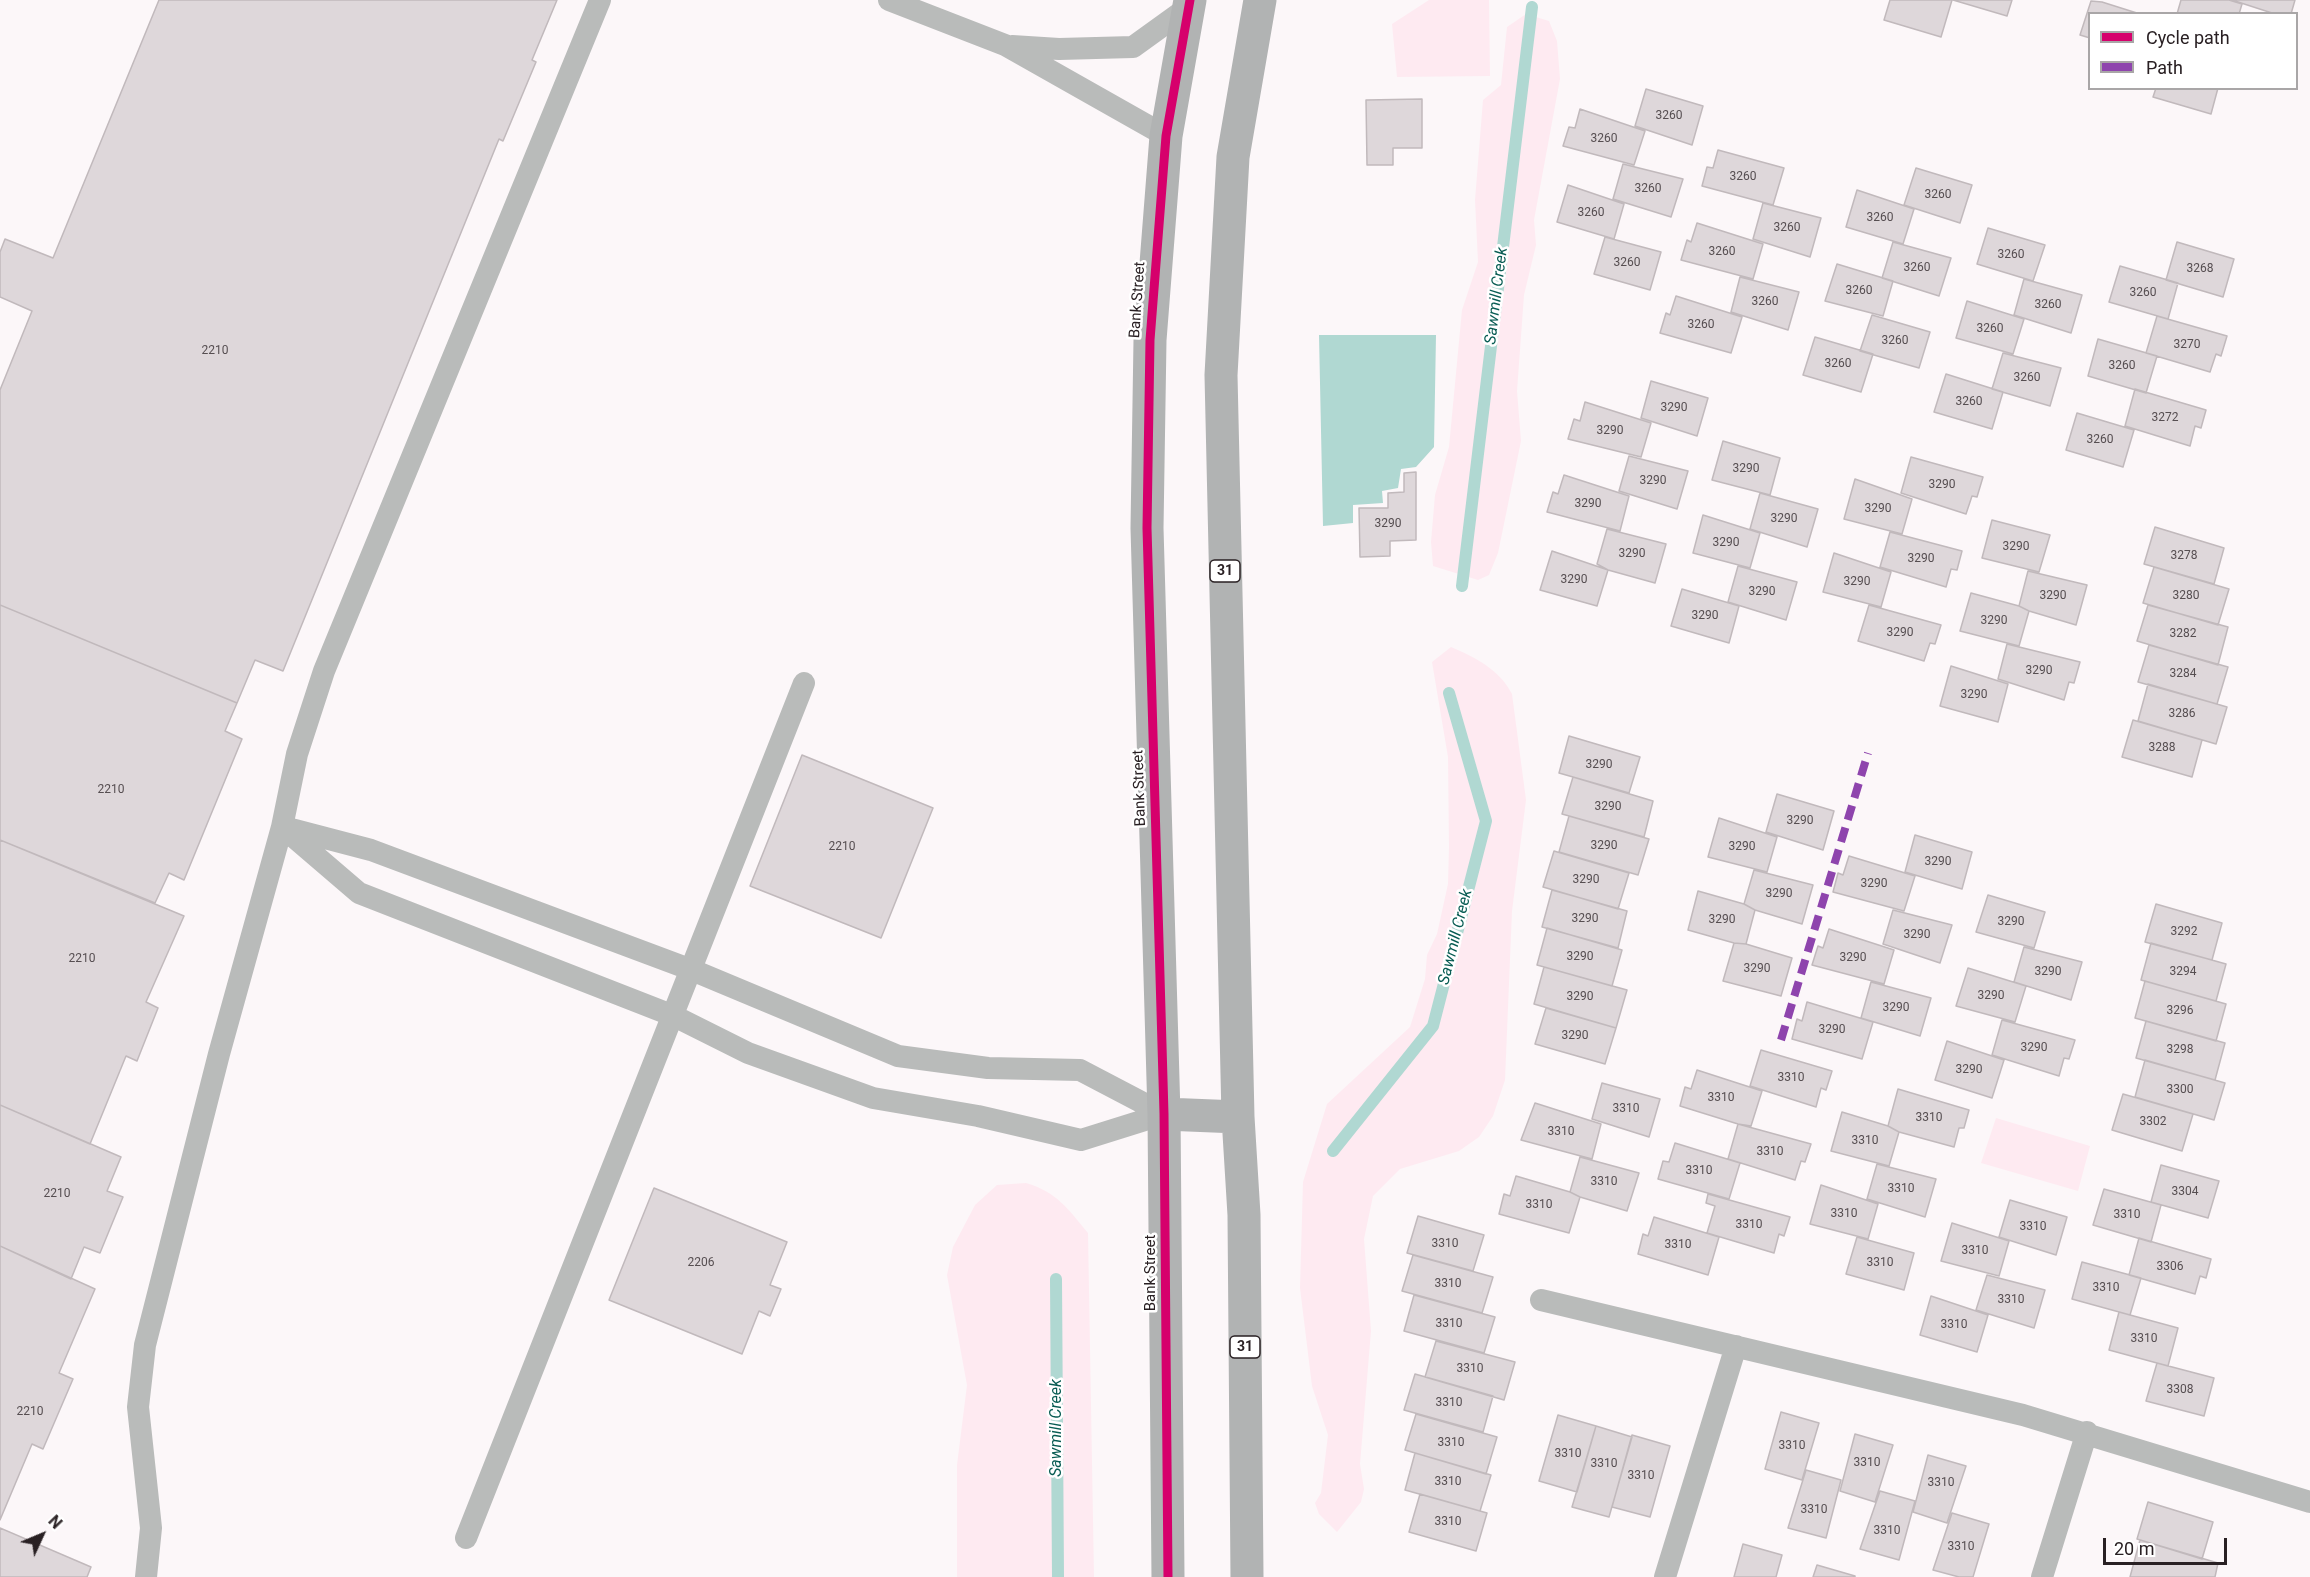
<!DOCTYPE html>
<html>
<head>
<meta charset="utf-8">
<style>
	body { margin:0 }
	#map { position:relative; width:2310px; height:1577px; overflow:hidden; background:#fcf7f9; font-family:Roboto,sans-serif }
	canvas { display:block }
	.legend { position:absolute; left:2088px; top:12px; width:210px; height:78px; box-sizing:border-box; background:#fff; border:2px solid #a9a6a7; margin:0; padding:8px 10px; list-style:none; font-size:18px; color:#292023 }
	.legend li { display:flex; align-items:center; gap:12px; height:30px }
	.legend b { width:30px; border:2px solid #a9a6a7 }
	.north { position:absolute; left:12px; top:1505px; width:60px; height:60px; -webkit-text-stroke:4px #fff; paint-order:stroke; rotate:46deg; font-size:16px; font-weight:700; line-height:24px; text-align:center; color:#292023 }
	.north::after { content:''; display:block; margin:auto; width:21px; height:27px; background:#292023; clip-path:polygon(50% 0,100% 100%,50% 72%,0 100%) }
	.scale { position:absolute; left:2103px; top:1538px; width:124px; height:27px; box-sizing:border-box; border:3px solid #292023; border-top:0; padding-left:8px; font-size:18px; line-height:21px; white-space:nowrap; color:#292023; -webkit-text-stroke:4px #fff; paint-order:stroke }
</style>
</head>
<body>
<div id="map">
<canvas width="2310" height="1577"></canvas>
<ul class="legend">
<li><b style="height:8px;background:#d6006c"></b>Cycle path</li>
<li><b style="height:8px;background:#8e44ad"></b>Path</li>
</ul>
<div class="north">N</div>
<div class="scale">20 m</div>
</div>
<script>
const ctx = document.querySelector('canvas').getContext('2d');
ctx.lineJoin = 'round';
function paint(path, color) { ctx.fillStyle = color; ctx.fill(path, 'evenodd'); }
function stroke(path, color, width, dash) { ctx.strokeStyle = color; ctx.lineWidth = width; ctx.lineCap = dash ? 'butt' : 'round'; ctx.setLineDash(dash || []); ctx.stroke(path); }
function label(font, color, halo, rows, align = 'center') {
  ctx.font = font + ' Roboto,sans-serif'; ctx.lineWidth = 5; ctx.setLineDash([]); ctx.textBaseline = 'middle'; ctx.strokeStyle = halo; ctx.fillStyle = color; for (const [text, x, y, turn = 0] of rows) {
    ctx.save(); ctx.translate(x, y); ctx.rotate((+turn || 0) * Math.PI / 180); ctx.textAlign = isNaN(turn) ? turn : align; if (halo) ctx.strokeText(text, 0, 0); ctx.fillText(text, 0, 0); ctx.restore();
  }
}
paint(new Path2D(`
	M 1429,0 L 1489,0 L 1490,76 L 1397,77 L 1392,24 Z
	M 1526,14 L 1549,21 L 1557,41 L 1560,79 L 1534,220 L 1536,245 L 1524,295 L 1517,391 L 1521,441 L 1498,553 L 1489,575 L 1478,580 L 1433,566 L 1431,542 L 1435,495 L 1449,447 L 1462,310 L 1478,262 L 1475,200 L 1483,100 L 1501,85 L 1507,27 Z
	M 1451,647 C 1475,657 1500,670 1512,694 L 1526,800 L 1512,911 L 1505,1080 L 1493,1116 L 1479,1137 L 1459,1151 L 1400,1169 L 1373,1196 L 1364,1239 L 1371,1331 L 1360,1464 L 1364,1489 L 1361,1502 L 1337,1532 L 1319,1514 L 1315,1503 L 1321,1493 L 1328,1435 L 1312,1386 L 1300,1288 L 1303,1182 L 1327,1104 L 1410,1027 L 1425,979 L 1427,955 L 1437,934 L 1448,884 L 1449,847 L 1448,757 L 1432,662 Z
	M 1996,1118 L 2090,1146 L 2078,1191 L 1981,1163 Z
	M 1026,1183 C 1057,1192 1068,1209 1088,1233 L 1094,1577 L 957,1577 L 957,1465 L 967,1385 L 947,1275 L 953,1247 L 975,1205 L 997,1185 Z`), '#feeaf1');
paint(new Path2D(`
	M 1319,335 L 1436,335 L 1434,447 L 1416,467 L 1401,469 L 1398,488 L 1382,491 L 1383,503 L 1353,505 L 1353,523 L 1323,526 Z`), '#b0d8d2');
stroke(new Path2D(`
	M 1462,586 L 1532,7
	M 1333,1151 L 1433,1026 L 1486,821 L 1449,693
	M 1056,1279 L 1058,1577`), '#b0d8d2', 12);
const building = new Path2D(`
	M 159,0 L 557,0 L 532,60 L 536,62 L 503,141 L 499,139 L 283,671 L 255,660 L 237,703 L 0,605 L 0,390 L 32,311 L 0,297 L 0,252 L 5,239 L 53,258 Z
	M 1890,0 L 1952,0 L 1941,37 L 1884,20 Z
	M 1953,0 L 2012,0 L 2007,16 Z
	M 2181,0 L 2229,0 L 2242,4 L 2239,14 L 2177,14 Z
	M 2232,0 L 2295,0 L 2291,14 L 2275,14 Z
	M 2091,1 L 2102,2 L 2140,14 L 2090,14 L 2090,38 L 2080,35 Z
	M 2156,88 L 2218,88 L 2211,114 L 2153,97 Z
	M 1646,89 L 1703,106 L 1692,145 L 1635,126 Z
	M 1422,99 L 1422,148 L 1393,148 L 1393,165 L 1367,165 L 1366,100 Z
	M 1580,109 L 1645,131 L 1634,165 L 1563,146 L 1569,127 L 1575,128 Z
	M 1718,150 L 1784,168 L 1773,205 L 1702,186 L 1707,167 L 1713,168 Z
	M 1623,164 L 1683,179 L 1671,217 L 1613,199 Z
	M 1916,168 L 1972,185 L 1960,223 L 1904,205 Z
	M 1568,185 L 1624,204 L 1614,239 L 1557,222 Z
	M 1857,190 L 1914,209 L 1903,244 L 1846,227 Z
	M 1763,203 L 1821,218 L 1810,257 L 1753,239 Z
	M 1697,223 L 1763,244 L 1753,279 L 1681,260 L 1687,240 L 1691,242 Z
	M 1988,228 L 2045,245 L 2033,281 L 1977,264 Z
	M 1605,237 L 1661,252 L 1650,290 L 1594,274 Z
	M 1893,242 L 1951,258 L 1939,296 L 1882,278 Z
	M 2177,242 L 2234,259 L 2223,297 L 2166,280 Z
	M 1837,264 L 1893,281 L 1883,316 L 1825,301 Z
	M 2120,266 L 2178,283 L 2168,319 L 2109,302 Z
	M 1740,277 L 1799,292 L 1788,330 L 1731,312 Z
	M 2024,279 L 2082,295 L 2071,333 L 2014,315 Z
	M 1676,296 L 1742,317 L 1731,353 L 1660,333 L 1666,313 L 1670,315 Z
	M 1967,301 L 2024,319 L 2013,354 L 1956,338 Z
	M 1872,315 L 1930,332 L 1919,368 L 1860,351 Z
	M 2157,316 L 2227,336 L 2221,356 L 2216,354 L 2210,372 L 2146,353 Z
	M 1815,337 L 1873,354 L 1861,392 L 1803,375 Z
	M 2098,339 L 2157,356 L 2146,393 L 2088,376 Z
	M 2003,353 L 2061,368 L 2050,406 L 1992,389 Z
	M 1946,374 L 2003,392 L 1992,429 L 1934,412 Z
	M 1651,381 L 1708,398 L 1697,436 L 1641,418 Z
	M 2135,389 L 2206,410 L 2201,428 L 2195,426 L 2190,446 L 2125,426 Z
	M 1585,402 L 1651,423 L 1641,457 L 1568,439 L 1574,419 L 1580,421 Z
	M 2077,413 L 2134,430 L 2123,467 L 2066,450 Z
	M 1723,441 L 1780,458 L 1770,495 L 1712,480 Z
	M 1629,456 L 1688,471 L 1677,509 L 1619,491 Z
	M 1911,457 L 1983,477 L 1977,497 L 1972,496 L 1966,514 L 1901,493 Z
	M 1416,472 L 1416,540 L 1390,541 L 1390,556 L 1360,557 L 1359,508 L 1388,508 L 1388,493 L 1404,492 L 1404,473 Z
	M 1564,475 L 1629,496 L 1620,531 L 1547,512 L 1553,492 L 1558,494 Z
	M 1855,479 L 1912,499 L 1902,534 L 1844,519 Z
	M 1760,493 L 1818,509 L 1807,547 L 1750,529 Z
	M 1703,515 L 1760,533 L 1750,568 L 1693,553 Z
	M 1992,520 L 2050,535 L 2039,572 L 1982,558 Z
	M 2155,527 L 2224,548 L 2214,584 L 2144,564 Z
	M 1607,529 L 1666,544 L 1655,583 L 1608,570 L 1597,564 Z
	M 1890,532 L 1962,551 L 1957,570 L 1951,569 L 1946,587 L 1880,567 Z
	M 1552,551 L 1608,570 L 1597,606 L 1540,590 Z
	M 1834,553 L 1891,572 L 1881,607 L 1823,592 Z
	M 1738,566 L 1797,582 L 1786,620 L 1728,602 Z
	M 2154,567 L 2229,589 L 2218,625 L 2143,603 Z
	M 2028,571 L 2087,585 L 2076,625 L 2029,611 L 2019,606 Z
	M 1682,589 L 1739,606 L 1729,643 L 1671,626 Z
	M 1971,593 L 2019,606 L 2029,611 L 2019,646 L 1960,631 Z
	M 0,605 L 237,703 L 225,731 L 242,739 L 184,880 L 169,873 L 155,903 L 0,840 Z
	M 1869,605 L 1941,625 L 1935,644 L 1930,643 L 1924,661 L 1858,641 Z
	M 2148,605 L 2228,627 L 2218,665 L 2137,641 Z
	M 2007,644 L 2080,662 L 2074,683 L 2069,682 L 2064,700 L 1998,679 Z
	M 2149,645 L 2228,667 L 2217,704 L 2138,682 Z
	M 1951,666 L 2008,684 L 1998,722 L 1940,706 Z
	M 2148,684 L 2227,707 L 2216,744 L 2138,721 Z
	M 2133,720 L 2202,740 L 2192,777 L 2122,757 Z
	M 1569,736 L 1640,757 L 1629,793 L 1559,773 Z
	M 802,755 L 933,808 L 881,938 L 750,886 Z
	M 1573,777 L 1653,801 L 1644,837 L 1562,814 Z
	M 1777,794 L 1834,811 L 1823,850 L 1766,832 Z
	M 1569,816 L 1649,839 L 1638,875 L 1559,852 Z
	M 1719,818 L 1777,837 L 1767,872 L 1708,857 Z
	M 1915,835 L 1972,852 L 1962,889 L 1905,872 Z
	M 0,840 L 184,916 L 146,1002 L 158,1008 L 137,1061 L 126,1056 L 90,1144 L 0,1105 Z
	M 1554,851 L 1629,873 L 1618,909 L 1543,887 Z
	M 1849,856 L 1915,876 L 1904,911 L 1833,892 L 1838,873 L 1843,875 Z
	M 1754,870 L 1813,885 L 1802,924 L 1755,910 L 1744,904 Z
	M 1552,890 L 1627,911 L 1618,948 L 1542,927 Z
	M 1698,891 L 1744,904 L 1755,910 L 1746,944 L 1734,943 L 1688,930 Z
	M 1988,895 L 2045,912 L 2034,948 L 1976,932 Z
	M 2156,904 L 2222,923 L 2212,960 L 2145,942 Z
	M 1893,910 L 1952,925 L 1940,963 L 1883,944 Z
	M 1547,928 L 1622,950 L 1612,986 L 1537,965 Z
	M 1829,929 L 1894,950 L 1884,984 L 1812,965 L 1818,946 L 1823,948 Z
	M 1734,943 L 1746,944 L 1792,958 L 1781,996 L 1723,981 Z
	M 2151,943 L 2226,964 L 2216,1001 L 2141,980 Z
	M 2024,947 L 2082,962 L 2071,1000 L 2014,982 Z
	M 1544,967 L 1627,990 L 1616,1028 L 1534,1004 Z
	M 1968,968 L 2026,986 L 2015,1022 L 1956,1006 Z
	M 2145,981 L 2226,1004 L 2216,1041 L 2135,1018 Z
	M 1871,982 L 1931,998 L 1920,1036 L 1861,1018 Z
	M 1807,1002 L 1873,1022 L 1862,1059 L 1792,1039 L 1797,1019 L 1802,1021 Z
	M 1546,1008 L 1616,1028 L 1605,1064 L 1535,1044 Z
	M 2002,1020 L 2075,1040 L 2069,1059 L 2064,1058 L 2059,1076 L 1992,1055 Z
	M 2146,1021 L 2225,1043 L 2215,1080 L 2136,1058 Z
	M 1947,1041 L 2004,1060 L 1992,1098 L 1935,1080 Z
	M 1761,1050 L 1832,1071 L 1826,1090 L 1821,1088 L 1816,1107 L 1750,1086 Z
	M 2145,1060 L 2225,1083 L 2214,1120 L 2135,1097 Z
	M 1697,1070 L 1762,1091 L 1751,1126 L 1738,1124 L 1680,1106 L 1685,1087 L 1691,1089 Z
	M 1602,1083 L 1660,1099 L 1649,1137 L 1592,1119 Z
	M 1898,1089 L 1969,1110 L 1964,1128 L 1959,1128 L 1954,1147 L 1899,1132 L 1888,1126 Z
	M 2123,1094 L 2193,1114 L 2182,1151 L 2112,1130 Z
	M 1535,1103 L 1601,1124 L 1592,1159 L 1521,1140 Z
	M 0,1105 L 121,1157 L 107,1191 L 123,1197 L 100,1253 L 84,1247 L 71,1279 L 0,1246 Z
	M 1842,1112 L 1888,1126 L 1899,1132 L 1889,1166 L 1831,1151 Z
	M 1738,1124 L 1811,1144 L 1805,1162 L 1801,1161 L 1795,1180 L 1728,1159 Z
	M 1675,1143 L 1740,1163 L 1729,1199 L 1658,1179 L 1663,1161 L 1669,1162 Z
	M 1580,1157 L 1639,1173 L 1627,1211 L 1580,1197 L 1570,1192 Z
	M 1877,1164 L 1936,1179 L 1925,1217 L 1867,1199 Z
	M 2161,1165 L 2219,1181 L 2208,1218 L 2151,1202 Z
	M 1516,1176 L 1570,1192 L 1580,1197 L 1569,1233 L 1499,1214 L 1504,1194 L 1510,1196 Z
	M 1821,1185 L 1878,1204 L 1868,1239 L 1810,1224 Z
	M 654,1188 L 787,1242 L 770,1285 L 781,1289 L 770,1316 L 759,1311 L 742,1354 L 609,1300 Z
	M 2104,1189 L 2161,1205 L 2151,1242 L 2093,1225 Z
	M 1708,1194 L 1790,1217 L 1784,1236 L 1779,1234 L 1774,1253 L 1707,1233 L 1715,1206 L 1706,1203 Z
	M 2010,1200 L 2067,1217 L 2056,1255 L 1999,1237 Z
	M 1418,1216 L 1484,1235 L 1473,1271 L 1407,1253 Z
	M 1654,1217 L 1719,1237 L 1708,1275 L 1638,1254 L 1643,1234 L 1648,1236 Z
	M 1952,1223 L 2009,1241 L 1999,1276 L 1941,1261 Z
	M 1857,1237 L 1914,1253 L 1904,1290 L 1846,1274 Z
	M 2139,1238 L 2211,1259 L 2206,1278 L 2200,1276 L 2195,1294 L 2129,1275 Z
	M 0,1246 L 95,1289 L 59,1373 L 73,1379 L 43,1449 L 32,1444 L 0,1520 Z
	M 1413,1255 L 1493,1277 L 1482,1313 L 1402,1291 Z
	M 2082,1262 L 2141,1278 L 2130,1315 L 2072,1299 Z
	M 1987,1275 L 2045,1290 L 2034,1328 L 1976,1310 Z
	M 1414,1295 L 1495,1317 L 1484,1353 L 1404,1331 Z
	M 1931,1296 L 1988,1315 L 1977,1352 L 1920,1335 Z
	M 2119,1312 L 2178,1328 L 2168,1366 L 2109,1350 Z
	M 1436,1341 L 1515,1362 L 1504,1400 L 1425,1377 Z
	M 2157,1363 L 2214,1378 L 2204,1416 L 2146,1401 Z
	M 1415,1374 L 1493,1396 L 1483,1432 L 1404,1410 Z
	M 1781,1412 L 1819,1423 L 1802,1480 L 1765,1469 Z
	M 1416,1414 L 1497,1437 L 1486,1474 L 1405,1450 Z
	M 1558,1415 L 1596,1426 L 1577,1492 L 1539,1481 Z
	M 1596,1426 L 1632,1437 L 1609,1517 L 1572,1507 Z
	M 1855,1434 L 1893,1445 L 1875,1502 L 1840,1491 Z
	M 1632,1435 L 1670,1446 L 1650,1517 L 1612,1507 Z
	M 1415,1453 L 1491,1475 L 1480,1511 L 1405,1490 Z
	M 1928,1455 L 1966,1466 L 1947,1523 L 1913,1512 Z
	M 1806,1470 L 1841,1480 L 1826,1538 L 1788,1528 Z
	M 1880,1491 L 1915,1501 L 1899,1560 L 1860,1549 Z
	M 1420,1494 L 1487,1513 L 1476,1551 L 1409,1532 Z
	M 2148,1502 L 2213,1522 L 2202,1559 L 2137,1539 Z
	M 1952,1513 L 1989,1524 L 1973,1577 L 1959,1577 L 1933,1570 Z
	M 0,1528 L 91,1567 L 87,1577 L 0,1577 Z
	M 2140,1540 L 2218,1563 L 2215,1577 L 2130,1577 Z
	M 1743,1544 L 1782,1555 L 1776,1577 L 1734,1577 Z
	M 1817,1565 L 1855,1576 L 1855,1577 L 1813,1577 Z`);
paint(building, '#ded7da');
stroke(building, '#c1b9bc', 1.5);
stroke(new Path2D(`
	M 889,0 L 1005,45 L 1166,136
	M 1012,46 L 1059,49 L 1133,47 L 1187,8
	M 282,827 L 359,893 L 674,1016 L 748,1053 L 873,1098 L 978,1116 L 1081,1140 L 1164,1114
	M 287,828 L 371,850 L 692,970 L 898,1056 L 988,1068 L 1080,1070 L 1164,1114
	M 1541,1300 L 2023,1415 L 2310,1502
	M 466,1538 L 804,683
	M 146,1577 L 151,1528 L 138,1407 L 145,1345 L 219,1054 L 282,827 L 297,754 L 324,671 L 600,0
	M 1665,1577 L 1736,1346
	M 2042,1577 L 2087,1432`), '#b9bbba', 22);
stroke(new Path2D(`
	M 1164,1114 L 1238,1117
	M 1168,1577 L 1164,1114 L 1147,528 L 1150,340 L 1166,136 L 1190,0
	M 1247,1577 L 1244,1215 L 1238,1117 L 1221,375 L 1233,157 L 1260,0`), '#b1b3b3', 33);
stroke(new Path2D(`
	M 1781,1040 L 1868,753`), '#8e44ad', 8, [15, 8]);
stroke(new Path2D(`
	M 1168,1577 L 1164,1114 L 1147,528 L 1150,340 L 1166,136 L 1190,0`), '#d6006c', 9);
label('12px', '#564e51', null, [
	["3260",1669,116],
	["3260",1604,139],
	["3260",1743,177],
	["3260",1648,189],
	["3260",1938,195],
	["3260",1591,213],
	["3260",1880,218],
	["3260",1787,228],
	["3260",1722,252],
	["3260",2011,255],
	["3260",1627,263],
	["3260",1917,268],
	["3268",2200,269],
	["3260",1859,291],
	["3260",2143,293],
	["3260",1765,302],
	["3260",2048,305],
	["3260",1701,325],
	["3260",1990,329],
	["3260",1895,341],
	["3270",2187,345],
	["2210",215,351],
	["3260",1838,364],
	["3260",2122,366],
	["3260",2027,378],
	["3260",1969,402],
	["3290",1674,408],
	["3272",2165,418],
	["3290",1610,431],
	["3260",2100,440],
	["3290",1746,469],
	["3290",1653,481],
	["3290",1942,485],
	["3290",1588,504],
	["3290",1878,509],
	["3290",1784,519],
	["3290",1388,524],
	["3290",1726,543],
	["3290",2016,547],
	["3290",1632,554],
	["3278",2184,556],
	["3290",1921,559],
	["3290",1574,580],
	["3290",1857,582],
	["3290",1762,592],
	["3290",2053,596],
	["3280",2186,596],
	["3290",1705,616],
	["3290",1994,621],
	["3290",1900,633],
	["3282",2183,634],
	["3290",2039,671],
	["3284",2183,674],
	["3290",1974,695],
	["3286",2182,714],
	["3288",2162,748],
	["3290",1599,765],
	["2210",111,790],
	["3290",1608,807],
	["3290",1800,821],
	["3290",1604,846],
	["2210",842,847],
	["3290",1742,847],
	["3290",1938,862],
	["3290",1586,880],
	["3290",1874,884],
	["3290",1779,894],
	["3290",1585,919],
	["3290",1722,920],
	["3290",2011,922],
	["3292",2184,932],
	["3290",1917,935],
	["3290",1580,957],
	["3290",1853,958],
	["2210",82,959],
	["3290",1757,969],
	["3290",2048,972],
	["3294",2183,972],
	["3290",1991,996],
	["3290",1580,997],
	["3290",1896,1008],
	["3296",2180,1011],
	["3290",1832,1030],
	["3290",1575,1036],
	["3290",2034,1048],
	["3298",2180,1050],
	["3290",1969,1070],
	["3310",1791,1078],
	["3300",2180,1090],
	["3310",1721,1098],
	["3310",1626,1109],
	["3310",1929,1118],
	["3302",2153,1122],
	["3310",1561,1132],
	["3310",1865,1141],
	["3310",1770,1152],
	["3310",1699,1171],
	["3310",1604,1182],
	["3310",1901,1189],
	["3304",2185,1192],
	["2210",57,1194],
	["3310",1539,1205],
	["3310",1844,1214],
	["3310",2127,1215],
	["3310",1749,1225],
	["3310",2033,1227],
	["3310",1445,1244],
	["3310",1678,1245],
	["3310",1975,1251],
	["2206",701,1263],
	["3310",1880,1263],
	["3306",2170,1267],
	["3310",1448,1284],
	["3310",2106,1288],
	["3310",2011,1300],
	["3310",1449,1324],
	["3310",1954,1325],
	["3310",2144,1339],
	["3310",1470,1369],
	["3308",2180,1390],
	["3310",1449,1403],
	["2210",30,1412],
	["3310",1451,1443],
	["3310",1792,1446],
	["3310",1568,1454],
	["3310",1867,1463],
	["3310",1604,1464],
	["3310",1641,1476],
	["3310",1448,1482],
	["3310",1941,1483],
	["3310",1814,1510],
	["3310",1448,1522],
	["3310",1887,1531],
	["3310",1961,1547]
]);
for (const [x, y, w] of [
	[1225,571,30],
	[1245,1347,30]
]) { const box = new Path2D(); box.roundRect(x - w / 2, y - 11, w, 22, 4.5); ctx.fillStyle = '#fff'; ctx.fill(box); stroke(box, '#292023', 1.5); }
label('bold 14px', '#292023', null, [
	["31",1225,571],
	["31",1245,1347]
]);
label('15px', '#292023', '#fff', [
	["Bank Street",1138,300,-86],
	["Bank Street",1140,788,-92],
	["Bank Street",1151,1273,-90]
]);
label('italic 16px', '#085c53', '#fff', [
	["Sawmill Creek",1497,296,-83],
	["Sawmill Creek",1456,937,-76],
	["Sawmill Creek",1057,1428,-90]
]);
</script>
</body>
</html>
